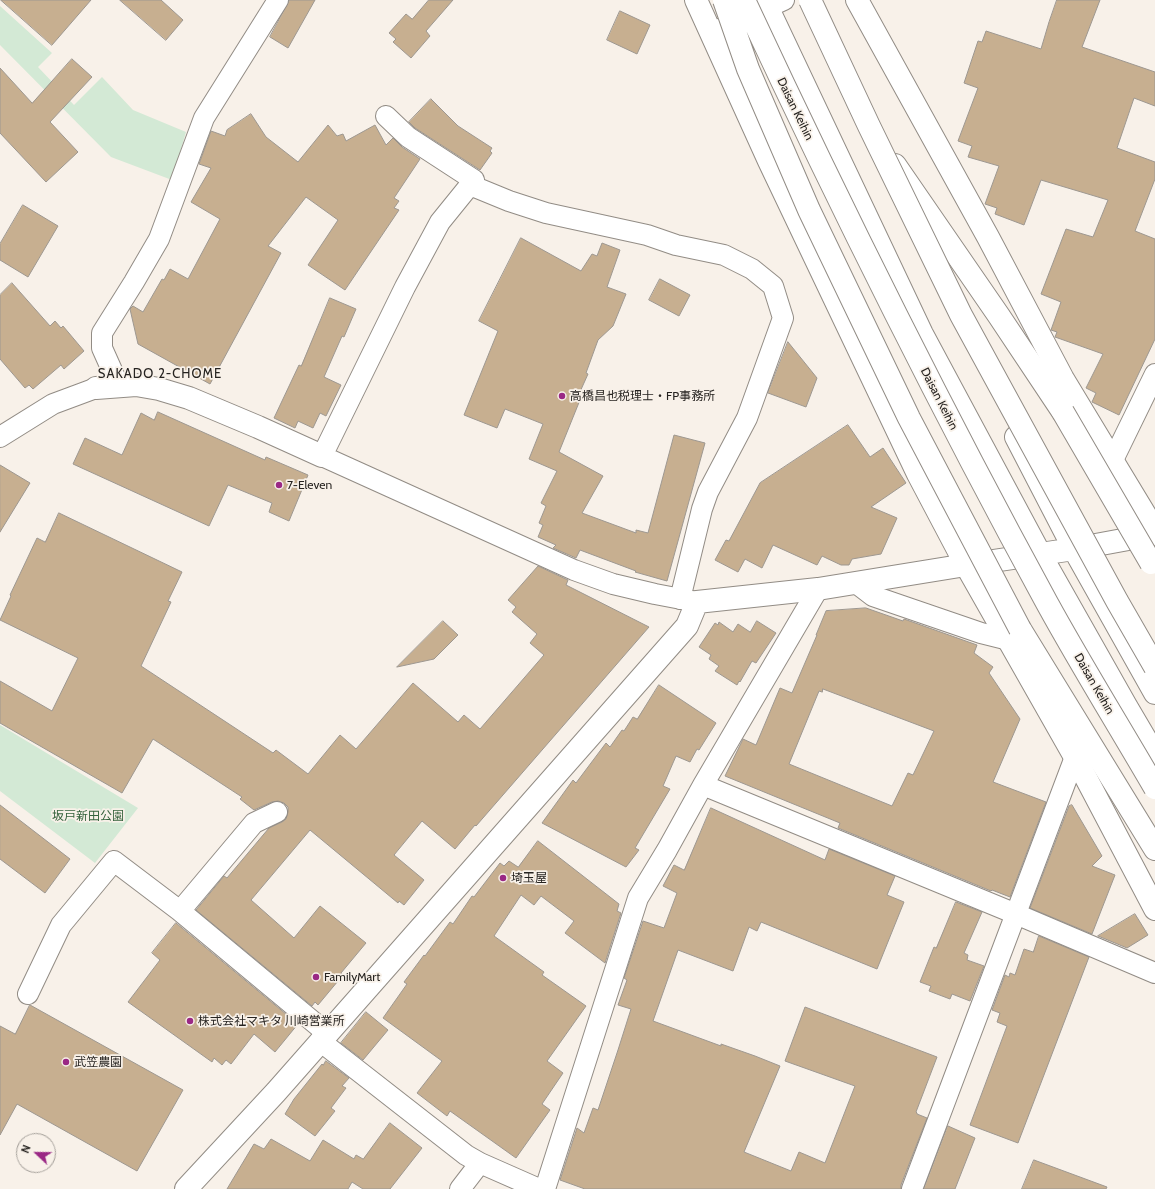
<!DOCTYPE html>
<html>
<head>
<meta charset="utf-8">
<style>
	body { margin:0 }
	#map { position:relative; width:1155px; height:1189px; overflow:hidden; background:#f8f1e9; font-family:Cabin,sans-serif }
	canvas { display:block }
	.north { position:absolute; left:16px; top:1133px; width:40px; height:40px; box-sizing:border-box; background:#f8f1e9; border:1px solid #a49f99; border-radius:50%; rotate:292deg; font-size:11px; font-weight:700; line-height:16px; text-align:center; color:#262320 }
	.north::after { content:''; display:block; margin:auto; width:14px; height:18px; background:#9a2885; clip-path:polygon(50% 0,100% 100%,50% 72%,0 100%) }
</style>
</head>
<body>
<div id="map">
<canvas width="1155" height="1189"></canvas>
<div class="north">N</div>
</div>
<script>
const ctx = document.querySelector('canvas').getContext('2d');
ctx.lineJoin = 'round';
function paint(path, color) { ctx.fillStyle = color; ctx.fill(path, 'evenodd'); }
function stroke(path, color, width, dash) { ctx.strokeStyle = color; ctx.lineWidth = width; ctx.lineCap = dash ? 'butt' : 'round'; ctx.setLineDash(dash || []); ctx.stroke(path); }
function label(font, color, halo, rows, align = 'center') {
  ctx.font = font + ' Cabin,"Noto Sans JP",sans-serif'; ctx.lineWidth = 3.5; ctx.setLineDash([]); ctx.textBaseline = 'middle'; ctx.strokeStyle = halo; ctx.fillStyle = color; for (const [text, x, y, turn = 0] of rows) {
    ctx.save(); ctx.translate(x, y); ctx.rotate((+turn || 0) * Math.PI / 180); ctx.textAlign = isNaN(turn) ? turn : align; if (halo) ctx.strokeText(text, 0, 0); ctx.fillText(text, 0, 0); ctx.restore();
  }
}
paint(new Path2D(`
	M 0,6 L 52,53 L 38,67 L 74,105 L 102,77 L 133,110 L 186,132 L 172,180 L 111,157 L 0,45 Z
	M 0,725 L 138,808 L 95,863 L 0,791 Z`), '#d3e9d5');
const building = new Path2D(`
	M 1,0 L 91,0 L 52,45 Z
	M 120,0 L 161,0 L 183,20 L 166,40 Z
	M 290,0 L 315,0 L 288,48 L 270,37 Z
	M 429,0 L 453,0 L 426,31 L 430,36 L 411,58 L 393,42 L 396,39 L 389,33 L 406,14 L 412,19 Z
	M 1057,0 L 1100,0 L 1082,47 L 1155,72 L 1155,106 L 1134,98 L 1117,148 L 1155,162 L 1155,179 L 1135,231 L 1155,239 L 1155,339 L 1119,415 L 1092,402 L 1096,393 L 1086,388 L 1103,354 L 1055,337 L 1057,332 L 1051,330 L 1061,302 L 1041,294 L 1066,229 L 1093,237 L 1108,200 L 1041,180 L 1024,225 L 995,214 L 997,208 L 985,204 L 999,166 L 968,157 L 972,146 L 958,141 L 978,88 L 964,83 L 978,41 L 982,42 L 986,31 L 1041,49 L 1049,22 Z
	M 620,11 L 650,25 L 637,54 L 607,40 Z
	M 72,59 L 92,77 L 50,122 L 78,152 L 46,182 L 0,133 L 0,68 L 32,103 Z
	M 431,99 L 458,126 L 492,148 L 490,151 L 492,153 L 480,170 L 415,128 L 409,122 Z
	M 251,114 L 266,137 L 298,162 L 328,125 L 337,136 L 343,134 L 346,141 L 375,125 L 386,145 L 393,138 L 402,147 L 420,159 L 394,198 L 399,201 L 394,208 L 399,210 L 345,290 L 308,265 L 338,220 L 306,197 L 268,246 L 281,253 L 210,384 L 138,344 L 130,309 L 133,306 L 143,312 L 162,279 L 164,280 L 170,269 L 188,279 L 220,219 L 191,202 L 211,168 L 199,164 L 211,131 L 225,136 L 227,130 Z
	M 23,205 L 58,226 L 28,277 L 0,260 L 0,244 Z
	M 521,238 L 581,271 L 592,254 L 597,256 L 602,243 L 620,250 L 607,287 L 626,294 L 613,326 L 598,340 L 586,373 L 588,374 L 579,394 L 582,395 L 559,452 L 603,476 L 582,513 L 636,533 L 636,530 L 648,533 L 674,435 L 705,443 L 667,581 L 635,572 L 636,571 L 580,550 L 576,558 L 553,548 L 556,545 L 538,537 L 543,525 L 539,523 L 546,506 L 541,503 L 557,471 L 529,459 L 543,424 L 505,409 L 497,428 L 464,415 L 498,331 L 479,321 Z
	M 660,279 L 690,295 L 679,316 L 649,300 Z
	M 12,283 L 50,326 L 55,321 L 61,328 L 63,326 L 84,351 L 64,369 L 61,365 L 33,389 L 29,385 L 25,388 L 0,359 L 0,295 Z
	M 330,298 L 356,309 L 344,337 L 342,336 L 324,377 L 341,385 L 326,416 L 320,413 L 313,428 L 298,421 L 295,428 L 274,418 L 299,365 L 301,366 Z
	M 788,342 L 817,378 L 806,407 L 768,393 Z
	M 158,412 L 265,460 L 266,457 L 308,475 L 289,521 L 269,512 L 272,503 L 228,485 L 209,526 L 73,464 L 85,438 L 122,455 L 141,413 L 154,420 Z
	M 848,425 L 870,457 L 883,448 L 906,483 L 871,507 L 897,518 L 881,554 L 852,559 L 849,565 L 841,565 L 822,556 L 817,565 L 773,545 L 762,568 L 745,559 L 738,572 L 715,560 L 726,540 L 729,541 L 760,483 Z
	M 0,465 L 30,483 L 0,532 Z
	M 59,513 L 182,572 L 168,601 L 171,602 L 141,666 L 273,753 L 276,750 L 308,774 L 340,735 L 356,749 L 413,683 L 458,722 L 464,715 L 480,729 L 544,655 L 530,643 L 537,634 L 512,612 L 516,607 L 508,600 L 538,566 L 568,580 L 566,585 L 649,627 L 476,826 L 475,825 L 455,849 L 422,821 L 394,855 L 424,880 L 404,905 L 399,901 L 398,903 L 310,830 L 251,900 L 294,938 L 320,906 L 366,943 L 341,973 L 343,975 L 318,1005 L 315,1002 L 312,1006 L 196,910 L 224,876 L 227,878 L 269,828 L 282,822 L 286,819 L 288,812 L 288,807 L 284,803 L 278,801 L 272,802 L 254,810 L 240,799 L 242,797 L 153,739 L 122,793 L 0,723 L 0,681 L 52,711 L 78,658 L 0,620 L 11,596 L 10,595 L 37,538 L 45,542 Z
	M 866,608 L 903,621 L 904,619 L 977,645 L 974,653 L 993,667 L 989,673 L 1020,719 L 993,782 L 1046,802 L 1010,897 L 992,890 L 991,891 L 838,828 L 840,823 L 725,776 L 743,739 L 756,745 L 780,688 L 792,693 L 817,635 L 816,635 L 826,611 ZM 823,689 L 934,731 L 913,775 L 908,773 L 892,806 L 789,764 L 819,691 L 822,692 Z
	M 443,621 L 458,635 L 434,659 L 397,667 Z
	M 757,621 L 776,633 L 756,663 L 752,661 L 740,682 L 739,681 L 737,685 L 715,671 L 719,666 L 709,659 L 711,655 L 699,647 L 715,623 L 718,625 L 719,622 L 733,632 L 738,624 L 750,632 Z
	M 659,685 L 716,723 L 699,750 L 697,749 L 690,762 L 676,756 L 663,786 L 670,789 L 635,848 L 639,850 L 626,867 L 542,823 L 573,780 L 576,783 L 606,743 L 610,747 L 622,730 L 624,731 L 633,717 L 637,719 Z
	M 0,805 L 70,859 L 45,893 L 0,859 Z
	M 1072,805 L 1102,856 L 1092,866 L 1115,875 L 1092,934 L 1030,908 L 1069,806 Z
	M 711,808 L 825,860 L 829,849 L 895,876 L 887,895 L 904,902 L 877,969 L 761,922 L 757,931 L 749,927 L 733,971 L 678,950 L 653,1021 L 721,1046 L 721,1044 L 755,1056 L 780,1066 L 744,1152 L 791,1171 L 799,1152 L 825,1163 L 855,1086 L 785,1061 L 805,1007 L 937,1057 L 916,1112 L 917,1113 L 917,1114 L 927,1118 L 901,1185 L 901,1189 L 585,1189 L 560,1180 L 577,1128 L 584,1133 L 593,1108 L 598,1110 L 618,1050 L 631,1009 L 618,1005 L 627,980 L 624,978 L 643,921 L 664,928 L 677,893 L 663,886 L 674,865 L 684,870 Z
	M 538,841 L 619,904 L 617,911 L 621,913 L 605,963 L 565,933 L 574,921 L 541,896 L 534,905 L 521,895 L 494,936 L 544,972 L 542,975 L 586,1006 L 547,1061 L 563,1073 L 542,1104 L 550,1110 L 516,1158 L 450,1111 L 447,1116 L 417,1093 L 442,1061 L 383,1018 L 407,984 L 404,982 L 424,955 L 425,956 L 450,922 L 453,924 L 472,896 L 474,897 L 500,863 L 504,866 L 509,861 L 518,867 Z
	M 956,902 L 982,912 L 964,953 L 968,955 L 967,960 L 984,966 L 970,1001 L 952,994 L 950,999 L 929,991 L 931,986 L 920,982 L 934,947 L 936,948 Z
	M 1135,914 L 1148,935 L 1127,948 L 1098,936 Z
	M 176,923 L 298,1024 L 275,1052 L 254,1034 L 231,1064 L 226,1060 L 222,1065 L 214,1058 L 212,1062 L 128,1002 L 160,960 L 152,953 Z
	M 1039,936 L 1089,957 L 1018,1143 L 970,1125 L 1007,1026 L 997,1022 L 1000,1013 L 992,1010 L 1005,975 L 1009,977 L 1010,973 L 1015,975 L 1024,949 L 1033,952 Z
	M 30,1005 L 183,1090 L 137,1171 L 17,1104 L 0,1135 L 0,1026 L 15,1034 Z
	M 366,1012 L 388,1030 L 363,1060 L 341,1043 Z
	M 326,1061 L 349,1078 L 342,1086 L 346,1088 L 331,1108 L 335,1111 L 315,1136 L 285,1114 L 294,1099 L 322,1064 L 323,1065 Z
	M 390,1123 L 422,1148 L 390,1189 L 363,1189 L 352,1182 L 348,1189 L 227,1189 L 254,1144 L 264,1149 L 271,1139 L 310,1161 L 323,1140 L 354,1159 L 356,1155 L 363,1159 Z
	M 948,1126 L 975,1138 L 955,1189 L 924,1189 Z
	M 1034,1160 L 1107,1187 L 1106,1189 L 1022,1189 Z`);
paint(building, '#c7af90');
stroke(building, '#9d9790', 1);
const street = new Path2D(`
	M 711,33 L 784,0
	M 386,116 L 408,137 L 474,180 L 440,222 L 405,287 L 322,456 L 574,570 L 613,584 L 655,594 L 697,602
	M 470,185 L 509,201 L 546,213 L 647,235 L 676,245 L 724,255 L 752,269 L 773,286 L 783,318 L 747,418 L 708,492 L 702,509 L 680,599
	M 119,386 L 102,348 L 102,333 L 134,282 L 159,239 L 204,118 L 278,0
	M 0,437 L 53,404 L 96,388
	M 1113,460 L 1155,374
	M 856,583 L 873,596 L 981,633 L 1009,640
	M 703,785 L 1016,914 L 1155,973
	M 180,911 L 254,823 L 277,812
	M 28,994 L 61,925 L 114,861 L 180,911 L 328,1034
	M 320,1041 L 466,1155 L 480,1163 L 539,1189
	M 460,1189 L 480,1163
	M 545,1189 L 638,898 L 667,850 L 703,785 L 818,589
	M 912,1189 L 1075,757`);
const secondary = new Path2D(`
	M 696,0 L 769,161 L 918,474 L 966,565 L 1075,757 L 1155,909
	M 764,0 L 922,334 L 1040,554 L 1126,706 L 1155,755
	M 857,0 L 988,237 L 1063,379 L 1155,531
	M 96,388 L 136,385 L 159,389 L 189,398 L 258,427 L 322,456
	M 1016,437 L 1074,549 L 1155,693
	M 186,1189 L 276,1092 L 687,626 L 697,602 L 818,589 L 966,565 L 1074,549 L 1155,534`);
const highway = new Path2D(`
	M 895,165 L 999,316 L 1063,412
	M 1020,629 L 1155,849`);
stroke(street, '#928c85', 22);
stroke(secondary, '#928c85', 24);
stroke(highway, '#928c85', 24);
stroke(street, '#fff', 20);
stroke(secondary, '#fff', 22);
stroke(highway, '#fff', 22);
const highwayBridge = new Path2D(`
	M 724,0 L 748,69 L 809,210 L 909,418 L 1020,629
	M 744,0 C 839,204 939,405 1047,603 C 1081,665 1119,726 1155,788
	M 810,0 L 869,126 L 961,315 L 1117,601 L 1155,667
	M 1063,412 L 1151,563`);
stroke(highwayBridge, '#928c85', 24, []);
stroke(highwayBridge, '#fff', 22);
for (const [x, y, r, color] of [
	[562,396,4,"#9a2885"],
	[279,485,4,"#9a2885"],
	[503,878,4,"#9a2885"],
	[316,977,4,"#9a2885"],
	[190,1021,4,"#9a2885"],
	[66,1062,4,"#9a2885"]
]) { const dot = new Path2D(); dot.arc(x, y, r, 0, 2 * Math.PI); ctx.fillStyle = color; ctx.fill(dot); stroke(dot, '#f8f1e9', 1.5); }
label('12px', '#262320', '#f8f1e9', [
	["Daisan Keihin",795,109,64],
	["Daisan Keihin",939,399,63],
	["Daisan Keihin",1094,684,60]
]);
label('12px', '#262320', '#f8f1e9', [
	["高橋昌也税理士・FP事務所",570,396],
	["7-Eleven",287,485],
	["埼玉屋",511,878],
	["FamilyMart",324,977],
	["株式会社マキタ 川崎営業所",198,1021],
	["武笠農園",74,1062]
], 'left');
label('12px', '#35633d', '#f8f1e9', [
	["坂戸新田公園",88,816]
]);
ctx.letterSpacing = '1px';
label('13px', '#262320', '#f8f1e9', [
	["SAKADO 2-CHOME",160,374]
]);
ctx.letterSpacing = '0px';
</script>
</body>
</html>
